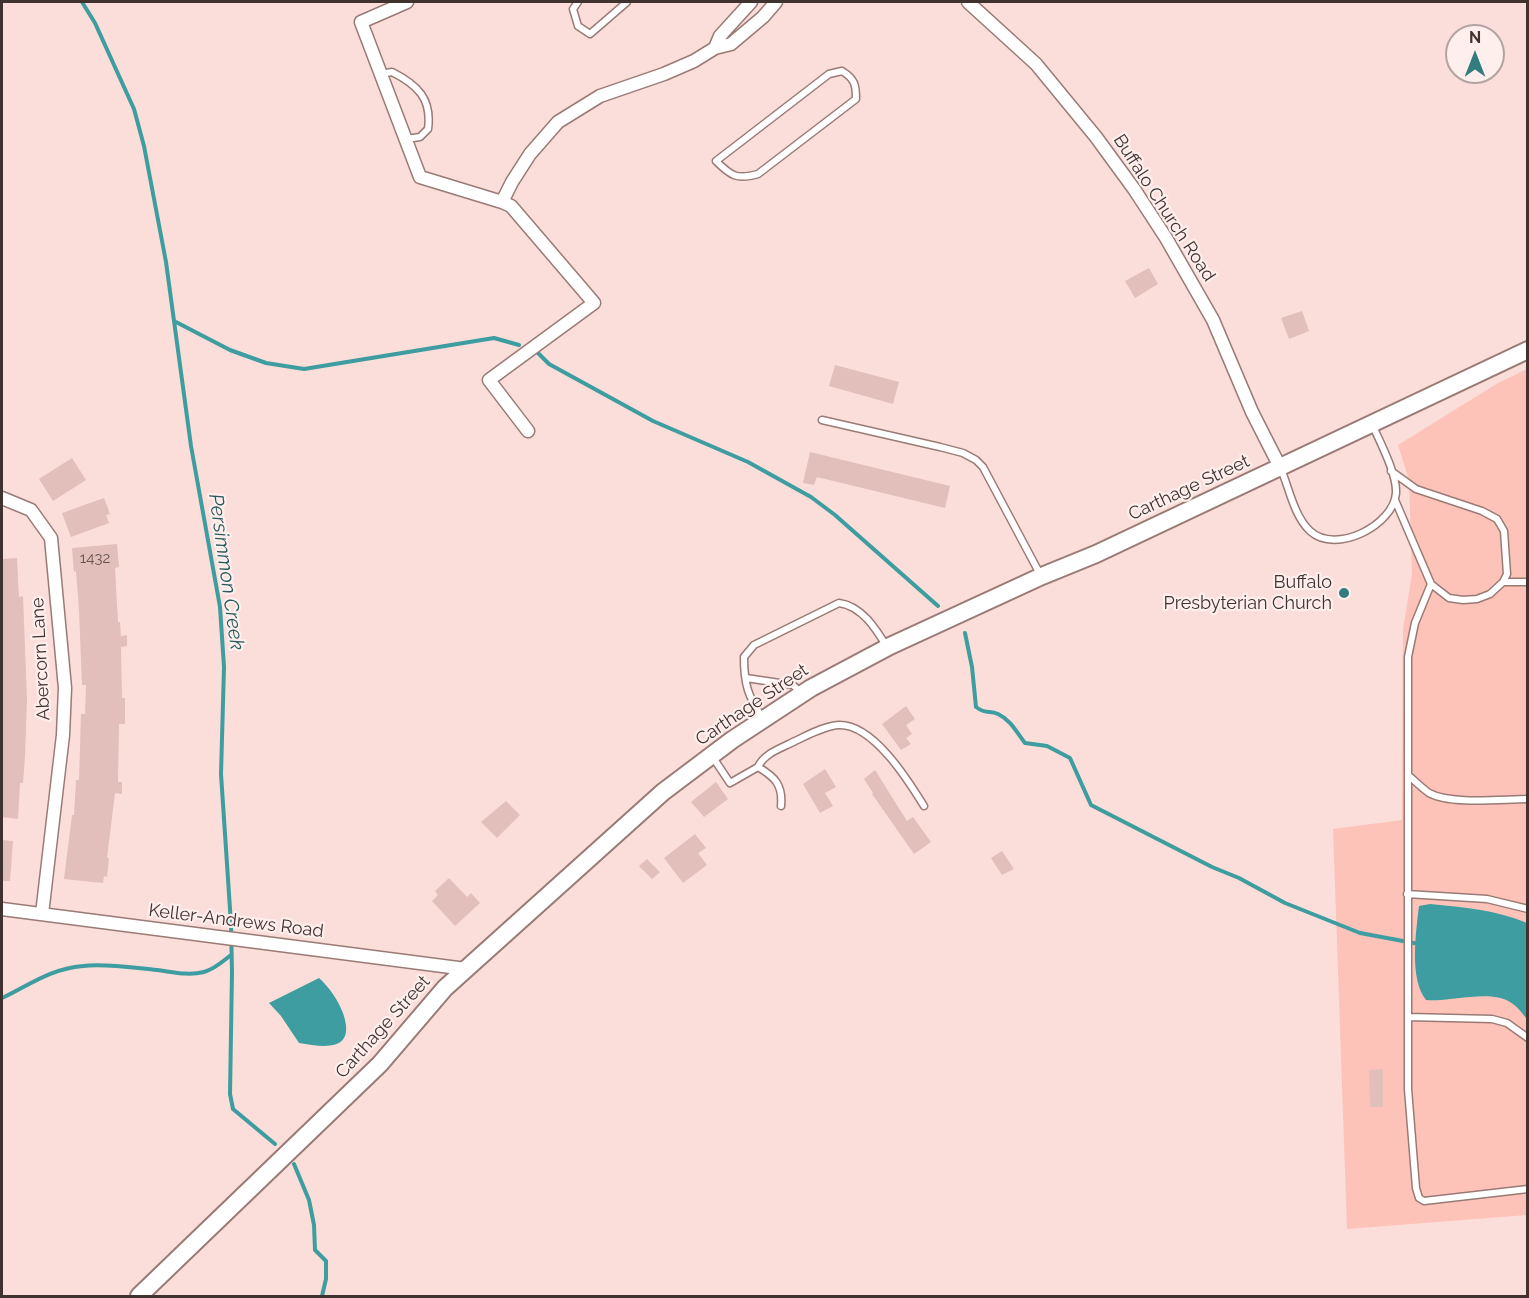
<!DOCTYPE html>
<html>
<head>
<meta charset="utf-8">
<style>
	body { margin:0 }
	#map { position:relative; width:1529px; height:1298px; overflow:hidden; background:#fbded9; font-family:Raleway,sans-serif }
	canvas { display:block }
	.frame { position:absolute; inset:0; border:3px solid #3f322f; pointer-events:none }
	.north { position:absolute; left:1445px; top:24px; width:60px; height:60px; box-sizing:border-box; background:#feefed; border:2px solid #b2a3a1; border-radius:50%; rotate:0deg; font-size:16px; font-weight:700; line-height:24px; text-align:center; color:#3f322f }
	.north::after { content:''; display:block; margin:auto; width:21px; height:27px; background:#347d7f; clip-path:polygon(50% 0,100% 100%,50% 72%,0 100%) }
</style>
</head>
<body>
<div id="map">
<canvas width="1529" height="1298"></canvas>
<div class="frame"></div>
<div class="north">N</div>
</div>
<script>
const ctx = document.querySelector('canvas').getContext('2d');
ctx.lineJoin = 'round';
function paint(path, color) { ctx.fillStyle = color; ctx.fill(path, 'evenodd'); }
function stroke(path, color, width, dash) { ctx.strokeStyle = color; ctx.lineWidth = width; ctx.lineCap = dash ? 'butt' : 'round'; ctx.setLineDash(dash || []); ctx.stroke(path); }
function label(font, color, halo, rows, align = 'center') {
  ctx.font = font + ' Raleway,sans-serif'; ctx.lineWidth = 4.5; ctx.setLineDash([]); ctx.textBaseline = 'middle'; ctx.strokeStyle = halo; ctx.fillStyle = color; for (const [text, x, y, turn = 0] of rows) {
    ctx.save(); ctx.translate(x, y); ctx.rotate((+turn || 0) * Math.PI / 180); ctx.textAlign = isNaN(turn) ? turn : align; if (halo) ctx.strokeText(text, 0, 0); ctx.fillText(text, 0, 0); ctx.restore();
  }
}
paint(new Path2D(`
	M 1527,369 L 1527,1215 L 1347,1229 L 1333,829 L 1402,820 L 1403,629 L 1412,574 L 1409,480 L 1398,445 L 1498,383 Z`), '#fdc3b9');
paint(new Path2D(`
	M 1430,904 C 1463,907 1496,910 1527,923 L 1527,1019 C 1522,1013 1517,1006 1510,1002 C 1490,989 1450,1002 1426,1000 C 1409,978 1416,932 1419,906 Z
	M 319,978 C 329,987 338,1000 343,1013 C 356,1051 327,1048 299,1043 L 281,1016 L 269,1003 Z`), '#3d9da0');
stroke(new Path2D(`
	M 82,2 L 95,23 L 134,109 L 144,146 L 166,262 L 191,446 L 220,607 L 224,667 L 221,774 L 231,924 L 232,972 L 230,1094 L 233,1109 L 275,1144
	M 176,322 L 230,350 L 266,363 L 304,369 L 494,338 L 519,345
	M 537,352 L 549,364 L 653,421 L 748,462 L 811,497 L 835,515 L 938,606
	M 965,633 L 972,667 L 976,707 C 987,715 989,710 998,714 C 1011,720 1017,733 1025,743 L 1047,746 L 1070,758 L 1091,805 L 1212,867 L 1239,878 L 1285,903 L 1360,933 L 1419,944
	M 2,998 C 31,984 50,969 83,966 C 105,963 135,968 157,970 C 173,972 188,976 204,972 C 215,969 222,962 231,955
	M 294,1164 L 309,1200 L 314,1225 L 315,1250 L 326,1261 L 326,1279 L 322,1296`), '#3d9da0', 4);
paint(new Path2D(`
	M 1149,268 L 1158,284 L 1135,298 L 1125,281 Z
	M 1302,311 L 1309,331 L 1289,339 L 1281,318 Z
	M 835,365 L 899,382 L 893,404 L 829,386 Z
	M 810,452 L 950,486 L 945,508 L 817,477 L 814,485 L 803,483 Z
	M 72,458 L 86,480 L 53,501 L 39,479 Z
	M 104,498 L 110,514 L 106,515 L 109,523 L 71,537 L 62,513 Z
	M 117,544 L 119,567 L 115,568 L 118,622 L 120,622 L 121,636 L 127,635 L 127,646 L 121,647 L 122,698 L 125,698 L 125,724 L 119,724 L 118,782 L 122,782 L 122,794 L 115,793 L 107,858 L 109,858 L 107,877 L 104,876 L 103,883 L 64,879 L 72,815 L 74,815 L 76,780 L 79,780 L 81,714 L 85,714 L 86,685 L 82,685 L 79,610 L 76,571 L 74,572 L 72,548 Z
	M 17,558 L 19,597 L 23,596 L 27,699 L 25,757 L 23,783 L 20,783 L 18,819 L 2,817 L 2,559 Z
	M 906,706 L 915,719 L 906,725 L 912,734 L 906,738 L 911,744 L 901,750 L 882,724 Z
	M 825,769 L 836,787 L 825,793 L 833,806 L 820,813 L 803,784 Z
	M 875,770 L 907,821 L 913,817 L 931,842 L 914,854 L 872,794 L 873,793 L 864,779 Z
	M 716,782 L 728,799 L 704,817 L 691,802 Z
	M 506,801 L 520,815 L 497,838 L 481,822 Z
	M 695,834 L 706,848 L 698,853 L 707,865 L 683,883 L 664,858 Z
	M 2,840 L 13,841 L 10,881 L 2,881 Z
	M 1002,851 L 1014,869 L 1002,875 L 991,858 Z
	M 647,859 L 660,872 L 652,879 L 639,866 Z
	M 449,878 L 467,897 L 471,893 L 480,903 L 455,926 L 432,901 L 438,895 L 435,891 Z
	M 1383,1069 L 1383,1107 L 1370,1107 L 1369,1070 Z`), '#e2bfba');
const service = new Path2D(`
	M 578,2 L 573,9 L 578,26 L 590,34 L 627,2
	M 842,71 C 855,79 856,85 856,99 L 758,174 C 737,180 731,176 716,161 L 829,74 Z
	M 381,74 L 392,72 C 418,85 432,99 428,129 L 420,137 L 406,139
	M 822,420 L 940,447 L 963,453 L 976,460 L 983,467 L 1041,576
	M 1281,469 C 1289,488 1294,516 1310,531 C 1336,555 1394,525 1396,493 C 1397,474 1380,442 1372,424
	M 1391,471 L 1416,489 L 1482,511 L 1497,519 L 1504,531 L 1507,574 L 1503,582 L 1490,594 L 1477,599 L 1463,600 L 1449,598 L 1431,584 L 1395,500
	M 1503,582 L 1528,582
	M 1431,584 L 1415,623 L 1408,657 L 1408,1089 L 1416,1188 L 1419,1198 L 1424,1201 L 1528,1189
	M 746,678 L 793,685 L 801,693
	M 763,719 C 748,696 744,685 744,657 L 754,645 L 839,603 C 862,606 876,629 887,647
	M 712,756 L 730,783 L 758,767 C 775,777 783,785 781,806
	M 758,767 C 764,753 782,748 795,741 C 808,735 824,726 839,725 C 873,724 908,780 924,806
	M 1408,775 C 1415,781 1422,788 1429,793 C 1451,805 1502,799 1528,799
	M 1407,894 L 1487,899 L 1528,909
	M 1408,1017 L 1492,1019 L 1507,1023 L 1528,1038`);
const minor = new Path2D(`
	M 407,2 L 361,22 L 420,177 L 502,202 L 511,206 L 594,303 L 489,380 L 528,431
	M 968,2 L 1036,64 L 1096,137 L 1134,189 L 1166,238 L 1213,320 L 1252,412 L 1280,467
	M 715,48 L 720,36 L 751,2
	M 502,202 L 512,182 L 530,154 L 558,122 L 600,96 L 664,74 L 694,61 L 715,48 L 731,44 L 763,17 L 776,2
	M 2,498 L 31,510 L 51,538 L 65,688 L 63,735 L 42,914
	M 2,909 L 466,969`);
const secondary = new Path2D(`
	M 139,1296 L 380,1064 L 445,988 L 663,792 L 732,740 L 811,688 L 890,646 L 1042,576 L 1096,554 L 1528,350`);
stroke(service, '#9a7a75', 9);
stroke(minor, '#9a7a75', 15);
stroke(secondary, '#9a7a75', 20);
stroke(service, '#fff', 6);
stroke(minor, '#fff', 12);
stroke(secondary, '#fff', 16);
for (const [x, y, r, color] of [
	[1344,593,6,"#347d7f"]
]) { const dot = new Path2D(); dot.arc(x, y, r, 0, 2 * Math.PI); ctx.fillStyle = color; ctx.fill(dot); stroke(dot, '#feefed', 2); }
label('15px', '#685552', null, [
	["1432",95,558]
]);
label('18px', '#3f322f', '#feefed', [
	["Buffalo Church Road",1164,208,57],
	["Carthage Street",1189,488,-25],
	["Abercorn Lane",41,659,-93],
	["Carthage Street",752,705,-34],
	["Keller-Andrews Road",236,921,7],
	["Carthage Street",383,1027,-48]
]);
label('18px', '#3f322f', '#feefed', [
	["Buffalo",1332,583],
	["Presbyterian Church",1332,604]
], 'right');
label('italic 20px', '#255a5b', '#feefed', [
	["Persimmon Creek",226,572,82]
]);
</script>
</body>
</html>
